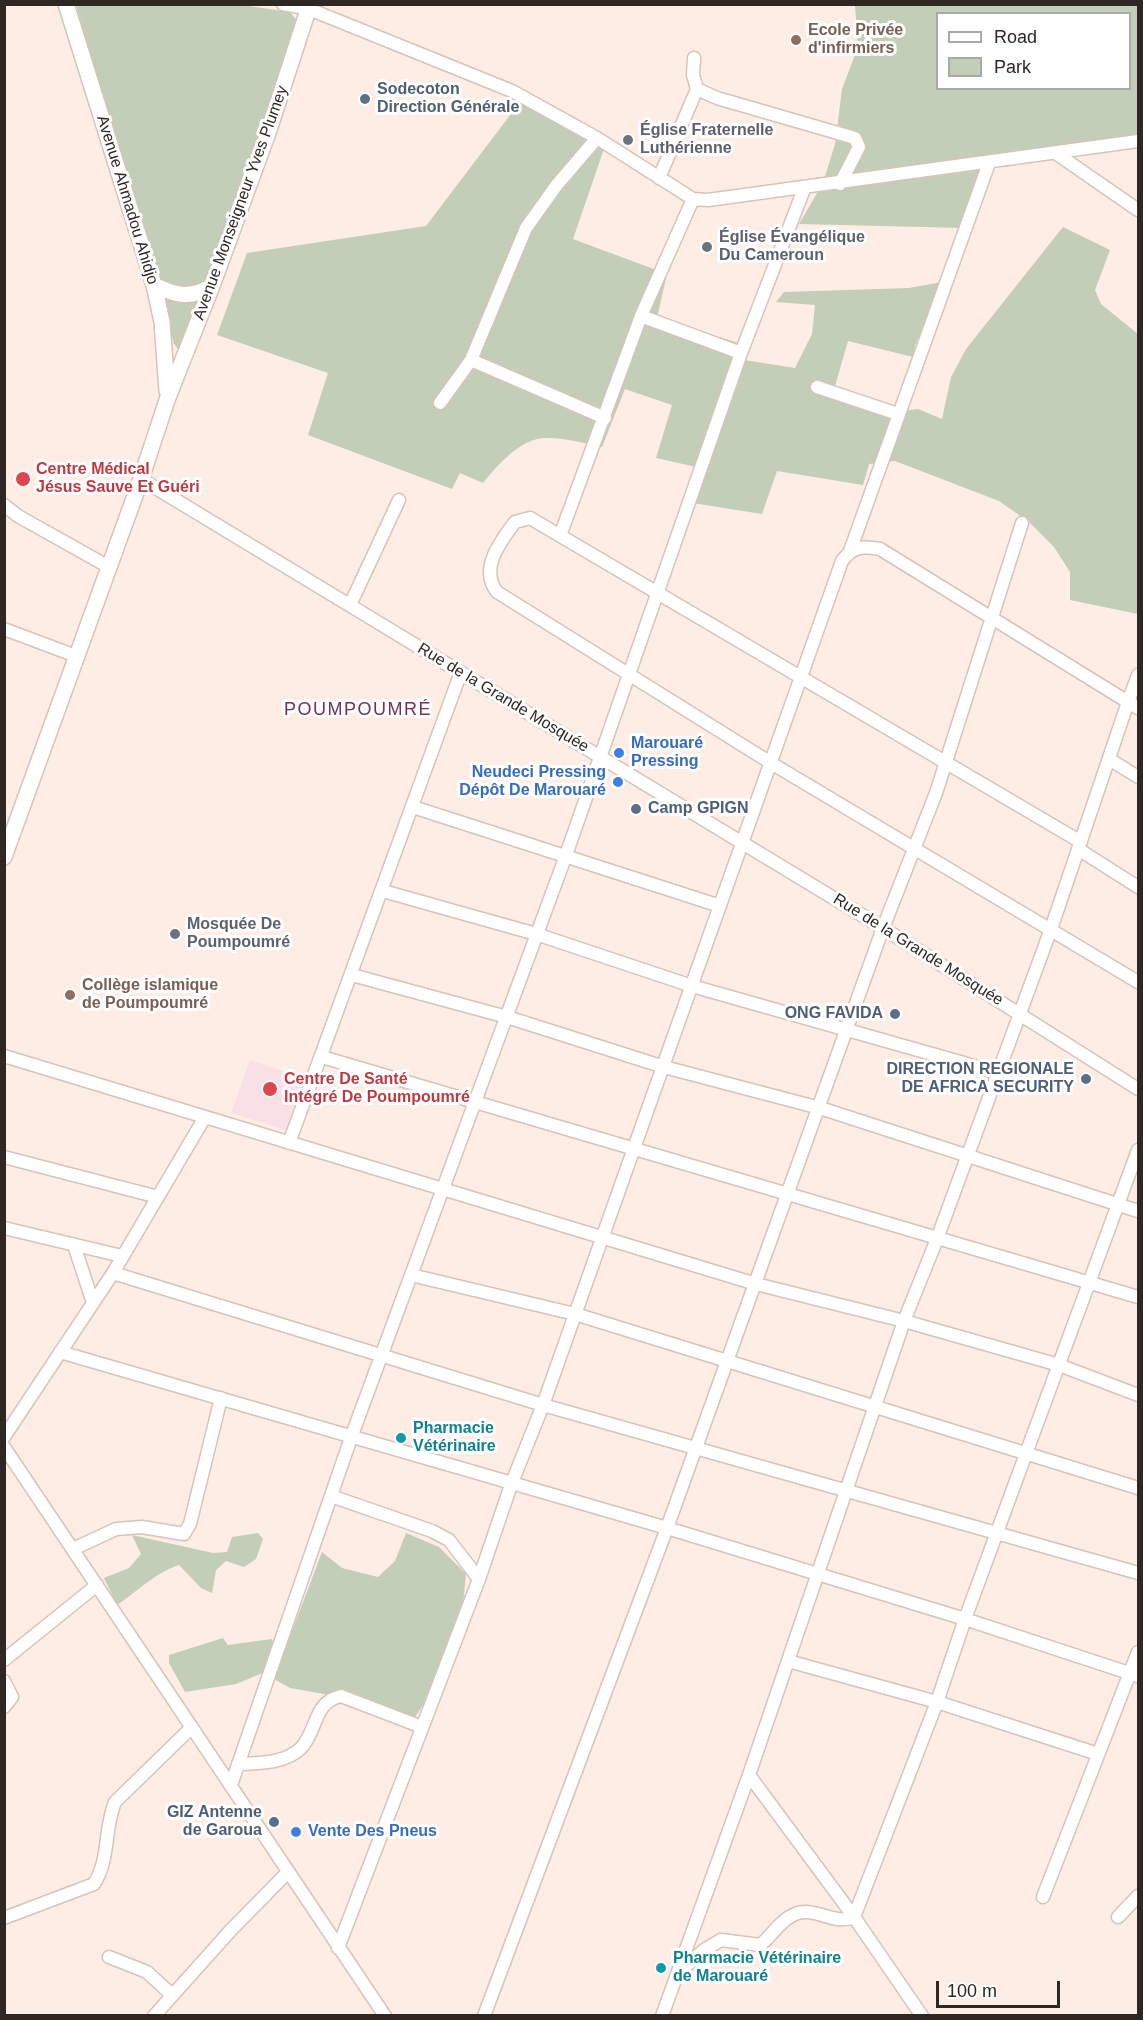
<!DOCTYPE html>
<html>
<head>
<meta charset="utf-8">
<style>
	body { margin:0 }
	#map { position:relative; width:1143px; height:2020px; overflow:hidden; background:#feede4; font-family:Arial,sans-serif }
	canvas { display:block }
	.frame { position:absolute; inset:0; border:6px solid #2f2723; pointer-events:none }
	.legend { position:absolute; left:936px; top:12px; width:195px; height:78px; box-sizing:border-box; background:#fefefe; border:2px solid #aba8a6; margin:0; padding:8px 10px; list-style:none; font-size:18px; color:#2f2723 }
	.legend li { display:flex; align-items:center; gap:12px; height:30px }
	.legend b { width:30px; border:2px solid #aba8a6 }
	.scale { position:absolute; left:936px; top:1981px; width:124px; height:27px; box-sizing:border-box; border:3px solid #2f2723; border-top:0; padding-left:8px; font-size:18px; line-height:21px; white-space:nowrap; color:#2f2723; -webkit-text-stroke:4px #fefefe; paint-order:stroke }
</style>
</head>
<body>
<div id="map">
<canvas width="1143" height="2020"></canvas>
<div class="frame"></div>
<ul class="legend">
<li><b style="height:8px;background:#fff"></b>Road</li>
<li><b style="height:16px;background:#c2ceb7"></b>Park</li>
</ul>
<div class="scale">100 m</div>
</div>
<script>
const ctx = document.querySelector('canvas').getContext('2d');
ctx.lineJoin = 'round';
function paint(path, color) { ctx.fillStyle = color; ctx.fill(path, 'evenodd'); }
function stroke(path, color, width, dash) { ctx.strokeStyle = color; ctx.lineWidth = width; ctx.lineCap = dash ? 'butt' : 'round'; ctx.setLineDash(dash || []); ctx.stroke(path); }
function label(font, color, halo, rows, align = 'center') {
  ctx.font = font + ' Arial,sans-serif'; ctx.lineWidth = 6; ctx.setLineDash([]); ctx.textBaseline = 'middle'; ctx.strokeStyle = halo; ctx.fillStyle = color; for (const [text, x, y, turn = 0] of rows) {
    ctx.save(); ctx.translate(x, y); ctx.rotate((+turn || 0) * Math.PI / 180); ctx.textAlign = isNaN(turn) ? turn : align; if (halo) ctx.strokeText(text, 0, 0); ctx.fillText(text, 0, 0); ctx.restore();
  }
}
paint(new Path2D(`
	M 250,1060 L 304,1078 L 286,1130 L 231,1113 Z`), '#f9dfe6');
paint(new Path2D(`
	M 76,5 L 242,5 L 290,12 L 299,23 L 187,346 L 179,350 L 174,344 Z
	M 855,5 L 1138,5 L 1138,141 L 989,167 L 964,228 L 799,224 L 823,183 L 835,144 L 842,89 L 858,47 ZM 938,14 L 1130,14 L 1130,88 L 938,88 Z
	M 520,102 L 606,143 L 573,239 L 667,274 L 657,318 L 742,344 L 738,359 L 795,368 L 812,334 L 815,305 L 776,302 L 784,292 L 909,288 L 942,282 L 915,346 L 913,357 L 848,341 L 833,393 L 903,411 L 918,409 L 942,419 L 951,377 L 966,349 L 1063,227 L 1110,250 L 1095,290 L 1101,304 L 1138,334 L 1138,614 L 1070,600 L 1070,572 L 1054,547 L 1029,522 L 999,501 L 895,461 L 869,464 L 863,485 L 777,471 L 762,514 L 686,502 L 696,467 L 656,458 L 672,405 L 625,389 L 602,447 C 583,443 556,435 537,439 C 516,444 496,467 483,483 L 460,473 L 452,489 L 308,435 L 328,373 L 217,335 L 247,253 L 426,226 Z
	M 258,1533 L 263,1539 L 256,1559 L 244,1567 L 226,1561 L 216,1570 L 212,1593 L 201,1588 L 179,1565 C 156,1572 137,1592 117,1605 L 104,1578 L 129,1568 L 141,1554 L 132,1535 L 213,1553 L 227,1552 L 232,1537 Z
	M 406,1533 L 439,1547 L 466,1574 L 463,1604 L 423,1705 L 415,1717 L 348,1694 L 324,1694 L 290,1688 L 274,1679 L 322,1552 L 342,1568 L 378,1577 L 395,1561 Z
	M 223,1638 L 228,1645 L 272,1639 L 274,1646 L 265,1672 L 236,1684 L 185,1692 L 169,1663 L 169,1655 Z`), '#c2ceb7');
const minor = new Path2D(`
	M 283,4 L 309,9 L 512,91 L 597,138 L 693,199 L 708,200 L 1138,141
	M 697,89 L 717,98 L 855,138 L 859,147 L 840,184
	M 1057,154 L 1138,210
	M 659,178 L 697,89 L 693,75 L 694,58
	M 641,316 L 741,353
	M 471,360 L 605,418
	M 817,387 L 898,414
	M 440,403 L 471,360 L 526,228 L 556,186 L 597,138
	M 141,479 L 883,928 L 1138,1089
	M 4,505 L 18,516 L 109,567
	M 561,533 L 641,316 L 693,199
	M 850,551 L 989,163
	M 350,605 L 399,500
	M 4,629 L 76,656
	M 1138,675 L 1128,702 L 1138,708
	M 1109,759 L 1138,777
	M 413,807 L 720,906
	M 1081,842 L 530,518 L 515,522 C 500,542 479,569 497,592 L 771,763 L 1138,982
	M 1078,849 L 1138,887
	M 383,891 L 536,934 L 692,986 L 999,1073
	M 352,975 L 507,1017 L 664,1067 L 820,1108 L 1138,1211
	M 4,1056 L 756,1284 L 904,1321 L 1059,1365 L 1138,1395
	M 322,1057 L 1138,1297
	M 289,1143 L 461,672
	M 4,1157 L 158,1197
	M 4,1228 L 122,1256
	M 74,1245 L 93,1303
	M 113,1273 L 543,1405 L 1138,1573
	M 411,1275 L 575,1314 L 1138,1488
	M 60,1352 L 667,1528 L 965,1619 L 1138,1676
	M 4,1437 L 113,1273 L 205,1117
	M 4,1447 L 385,2016
	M 331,1496 L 432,1531 L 449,1540 L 479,1579
	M 73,1549 L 116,1529 L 142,1527 L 184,1534 L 190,1524 L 221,1398
	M 4,1660 L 97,1585
	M 788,1661 L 937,1702 L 1098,1754
	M 4,1681 L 12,1697 L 4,1707
	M 238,1764 C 258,1763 285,1764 301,1748 C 318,1730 313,1702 341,1696 L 422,1727
	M 231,1785 L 352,1435 L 565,858 L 741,353 L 804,189
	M 1043,1897 L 1138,1652
	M 1118,1917 L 1138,1896
	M 4,1918 L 94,1884 C 110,1859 104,1828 115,1802 L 192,1727
	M 338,1948 L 479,1579 L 511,1485 L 543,1405 L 842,561 C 853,546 862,546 880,549 L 1128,702 L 1051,929 L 937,1239 L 904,1321 L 749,1775 L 662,2016
	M 109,1957 L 147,1972 L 172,1995
	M 678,1973 L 704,1950 L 721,1940 L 760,1945 C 772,1936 780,1920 795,1914 C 816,1906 834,1926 854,1917 L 749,1775
	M 154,2016 L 231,1930 L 288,1872
	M 484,2016 L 667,1528 L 883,928 L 936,793 L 1022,523
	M 922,2016 L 854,1917 L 937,1702 L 965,1619 L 1138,1150`);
const major = new Path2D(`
	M 66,4 L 154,285 L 162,322 L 167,391
	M 154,285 C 177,296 190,299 212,286
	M 4,857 L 141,479 L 167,400 L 212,286 L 268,133 L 310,4`);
stroke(minor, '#d7c4b9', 15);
stroke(major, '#d7c4b9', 18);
stroke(minor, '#fff', 12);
stroke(major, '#fff', 15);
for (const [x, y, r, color] of [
	[796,40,6,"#8d6e63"],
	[365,99,6,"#5c6f8a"],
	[628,140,6,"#6b7280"],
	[707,247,6,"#6b7280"],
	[23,479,8,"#e0444e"],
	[619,753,6,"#3f7fe0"],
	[618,782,6,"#3f7fe0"],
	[636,809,6,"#5c6f8a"],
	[175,934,6,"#6b7280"],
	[70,995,6,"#8d6e63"],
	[895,1014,6,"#5c6f8a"],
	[1086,1079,6,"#5c6f8a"],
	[270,1089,8,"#e0444e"],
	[401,1438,6,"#0f9aa8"],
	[274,1822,6,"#5c6f8a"],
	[296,1832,6,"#3f7fe0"],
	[661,1968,6,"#0f9aa8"]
]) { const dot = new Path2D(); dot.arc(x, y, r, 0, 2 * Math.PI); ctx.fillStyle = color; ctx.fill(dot); stroke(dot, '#fefefe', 2); }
label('bold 16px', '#785e54', '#fefefe', [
	["Ecole Privée",808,31],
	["d'infirmiers",808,49],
	["Collège islamique",82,986],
	["de Poumpoumré",82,1004]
], 'left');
label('bold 16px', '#4e5e75', '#fefefe', [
	["Sodecoton",377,90,"left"],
	["Direction Générale",377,108,"left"],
	["Camp GPIGN",648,809,"left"],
	["ONG FAVIDA",883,1014],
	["DIRECTION REGIONALE",1074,1070],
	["DE AFRICA SECURITY",1074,1088],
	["GIZ Antenne",262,1813],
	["de Garoua",262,1831]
], 'right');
label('bold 16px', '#5b616d', '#fefefe', [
	["Église Fraternelle",640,131],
	["Luthérienne",640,149],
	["Église Évangélique",719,238],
	["Du Cameroun",719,256],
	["Mosquée De",187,925],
	["Poumpoumré",187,943]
], 'left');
label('16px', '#2f2723', '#fefefe', [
	["Avenue Ahmadou Ahidjo",127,200,73],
	["Avenue Monseigneur Yves Plumey",241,203,-70],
	["Rue de la Grande Mosquée",503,698,31],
	["Rue de la Grande Mosquée",918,950,32]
]);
label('bold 16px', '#be3a42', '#fefefe', [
	["Centre Médical",36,470],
	["Jésus Sauve Et Guéri",36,488],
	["Centre De Santé",284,1080],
	["Intégré De Poumpoumré",284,1098]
], 'left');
label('bold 16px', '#366cbe', '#fefefe', [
	["Marouaré",631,744],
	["Pressing",631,762],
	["Neudeci Pressing",606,773,"right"],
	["Dépôt De Marouaré",606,791,"right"],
	["Vente Des Pneus",308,1832]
], 'left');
label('bold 16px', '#0d838f', '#fefefe', [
	["Pharmacie",413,1429],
	["Vétérinaire",413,1447],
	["Pharmacie Vétérinaire",673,1959],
	["de Marouaré",673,1977]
], 'left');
ctx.letterSpacing = '1.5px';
label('18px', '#703359', '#fefefe', [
	["POUMPOUMRÉ",358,710]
]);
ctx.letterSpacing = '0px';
</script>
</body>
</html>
